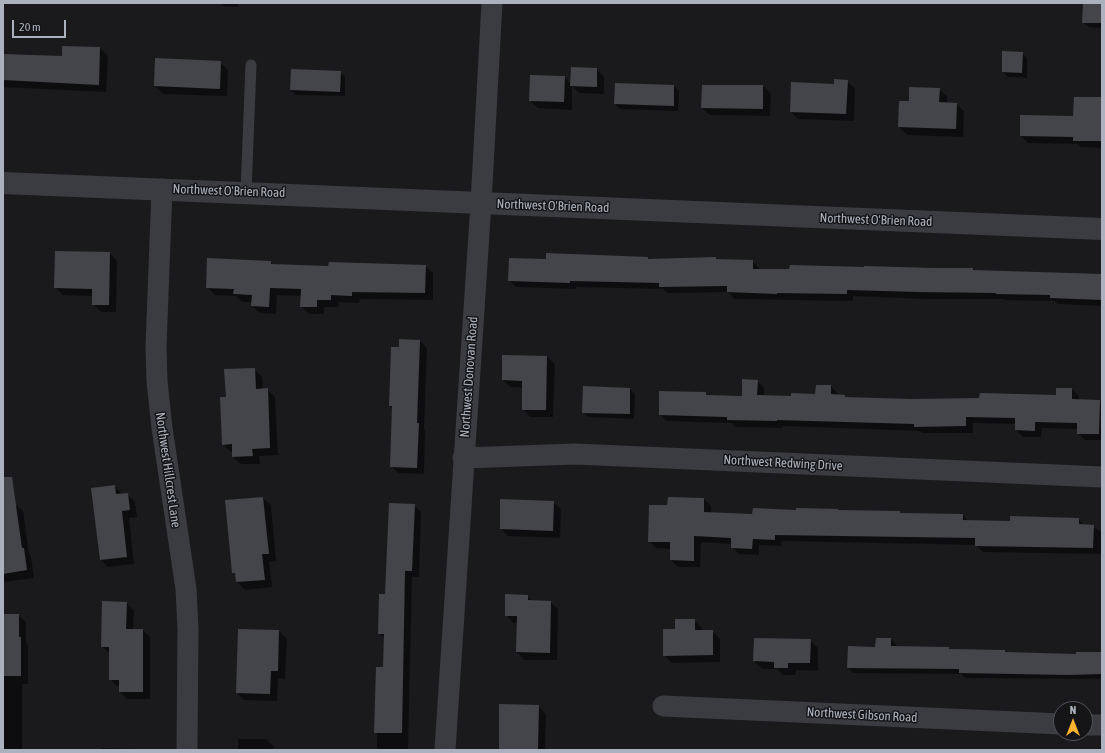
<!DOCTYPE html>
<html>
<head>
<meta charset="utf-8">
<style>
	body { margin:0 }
	#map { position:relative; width:1105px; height:753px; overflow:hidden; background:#1a1a1d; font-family:"Asap Condensed",sans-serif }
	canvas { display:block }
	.frame { position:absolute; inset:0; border:4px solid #acb2bd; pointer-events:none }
	.north { position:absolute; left:1053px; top:701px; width:40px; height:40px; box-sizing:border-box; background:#151518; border:1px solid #51545a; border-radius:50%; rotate:0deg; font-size:11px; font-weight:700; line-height:16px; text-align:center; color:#acb2bd }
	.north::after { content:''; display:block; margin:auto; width:14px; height:18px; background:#ffb130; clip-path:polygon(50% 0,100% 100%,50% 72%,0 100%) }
	.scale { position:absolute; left:12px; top:20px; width:54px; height:18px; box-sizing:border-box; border:2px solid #acb2bd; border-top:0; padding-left:5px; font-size:12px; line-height:14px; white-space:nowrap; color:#acb2bd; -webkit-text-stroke:3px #151518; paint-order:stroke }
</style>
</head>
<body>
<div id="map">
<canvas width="1105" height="753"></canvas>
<div class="frame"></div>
<div class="north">N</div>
<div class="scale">20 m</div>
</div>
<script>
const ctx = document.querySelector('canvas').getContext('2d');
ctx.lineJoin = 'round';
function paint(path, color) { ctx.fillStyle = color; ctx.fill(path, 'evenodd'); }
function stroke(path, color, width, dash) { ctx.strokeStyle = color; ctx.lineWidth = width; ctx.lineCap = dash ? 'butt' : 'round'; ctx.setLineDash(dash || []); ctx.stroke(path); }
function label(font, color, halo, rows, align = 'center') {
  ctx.font = font + ' "Asap Condensed",sans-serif'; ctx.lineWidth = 3; ctx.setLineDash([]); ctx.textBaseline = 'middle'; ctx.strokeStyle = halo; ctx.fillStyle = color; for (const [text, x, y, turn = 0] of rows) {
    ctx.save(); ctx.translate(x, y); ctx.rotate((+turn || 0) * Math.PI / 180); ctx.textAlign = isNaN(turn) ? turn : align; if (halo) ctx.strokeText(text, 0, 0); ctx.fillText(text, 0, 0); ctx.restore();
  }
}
paint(new Path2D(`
	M 221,3 L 238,3 L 238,7 L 224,6 Z
	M 1084,3 L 1102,3 L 1102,28 L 1089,27 L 1083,22 Z
	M 100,48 L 108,56 L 106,92 L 3,87 L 3,55 L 63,57 Z
	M 1022,53 L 1027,58 L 1027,78 L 1008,77 L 1003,72 Z
	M 220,62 L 228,70 L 227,96 L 163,94 L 155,86 Z
	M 597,69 L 604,77 L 604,94 L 579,93 L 572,86 L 572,110 L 538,108 L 530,101 L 565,77 L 571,84 Z
	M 340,72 L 345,77 L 345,96 L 296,95 L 291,90 Z
	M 847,81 L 855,89 L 854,121 L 798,119 L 791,112 Z
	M 616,84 L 674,86 L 679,91 L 678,111 L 620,109 L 615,104 Z
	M 763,86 L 771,94 L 770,116 L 710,115 L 702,108 Z
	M 939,89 L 947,96 L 947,103 L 956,104 L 964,111 L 963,137 L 907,135 L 899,127 L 910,102 Z
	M 1102,98 L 1102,148 L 1081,147 L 1078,144 L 1028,143 L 1021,136 L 1074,117 Z
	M 110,253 L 117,261 L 116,312 L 101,312 L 93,304 L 93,296 L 63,295 L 55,287 Z
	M 648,258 L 650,260 L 752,261 L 759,268 L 759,270 L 973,269 L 975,271 L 1102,276 L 1102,306 L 1058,304 L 1054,301 L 1004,300 L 1002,299 L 925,299 L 853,296 L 853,301 L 734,299 L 728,292 L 667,293 L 663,289 L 576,287 L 576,289 L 516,287 L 510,281 L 547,260 Z
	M 271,262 L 273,265 L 329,267 L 425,266 L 433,273 L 433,300 L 360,299 L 359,303 L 339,302 L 338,307 L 324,307 L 324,314 L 309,314 L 301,306 L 301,296 L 277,295 L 276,314 L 260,313 L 252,306 L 252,302 L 242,302 L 236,296 L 215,295 L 207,287 Z
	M 400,340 L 420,341 L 427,348 L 424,429 L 425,430 L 424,474 L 398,473 L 392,467 L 393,408 L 390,406 Z
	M 547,357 L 555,364 L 553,417 L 530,417 L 523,409 L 523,388 L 510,387 L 503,380 Z
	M 254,369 L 262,377 L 263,390 L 267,389 L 275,397 L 278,455 L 259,456 L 260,464 L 241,464 L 233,457 L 233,452 L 231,452 L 223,444 L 227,398 Z
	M 757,381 L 764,388 L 764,396 L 792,397 L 816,395 L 831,386 L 837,393 L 837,396 L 844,396 L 847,398 L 912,400 L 1057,396 L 1057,389 L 1072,389 L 1079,396 L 1079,400 L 1099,401 L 1102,404 L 1102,440 L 1085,440 L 1078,433 L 1078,429 L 1042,428 L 1041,437 L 1023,437 L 1016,430 L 1016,424 L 973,423 L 973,433 L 922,433 L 920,431 L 783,426 L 783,428 L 735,427 L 732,423 L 666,421 L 660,414 L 705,393 L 708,396 L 743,397 Z
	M 630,389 L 635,394 L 634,419 L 588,417 L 583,412 Z
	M 115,486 L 122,494 L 127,494 L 135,502 L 137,517 L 129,518 L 134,564 L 108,567 L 101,560 Z
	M 263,498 L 271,505 L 276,561 L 269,562 L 272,587 L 245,590 L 237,582 L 236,576 L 233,573 Z
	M 704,499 L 711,506 L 711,514 L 753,516 L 899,512 L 901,514 L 963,515 L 968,521 L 1011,522 L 1078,519 L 1084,525 L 1093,526 L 1099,531 L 1102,531 L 1102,554 L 983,552 L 976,545 L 782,541 L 781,546 L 759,545 L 759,555 L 739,554 L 732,547 L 732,544 L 701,542 L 700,567 L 678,567 L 671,560 L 671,549 L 656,548 L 649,541 L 668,506 Z
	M 553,502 L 561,509 L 560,538 L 508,536 L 501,529 Z
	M 15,504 L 23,511 L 29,554 L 31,557 L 34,578 L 3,582 L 3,505 Z
	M 414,505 L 421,512 L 419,577 L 412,577 L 408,750 L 377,750 L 377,734 L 375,732 L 384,668 L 385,639 L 379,633 L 386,595 Z
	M 527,596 L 533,601 L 550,602 L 558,609 L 557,660 L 524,660 L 517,652 L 517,623 L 513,623 L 506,615 Z
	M 126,603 L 134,610 L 133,630 L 143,630 L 150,637 L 150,699 L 127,699 L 120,692 L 120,686 L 117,686 L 110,679 L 110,654 L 102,646 Z
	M 3,615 L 18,615 L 26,622 L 26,643 L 28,645 L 28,684 L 22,684 L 22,750 L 3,750 Z
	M 694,620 L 702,628 L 702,631 L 712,631 L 720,639 L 720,662 L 672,663 L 664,655 L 676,630 Z
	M 239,630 L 279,631 L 287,639 L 285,679 L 278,678 L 277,701 L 244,700 L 237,693 Z
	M 891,639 L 896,645 L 896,647 L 948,648 L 951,650 L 1004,651 L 1007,653 L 1077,655 L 1102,653 L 1102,679 L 965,678 L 962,674 L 853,673 L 848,668 L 849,647 L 876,648 Z
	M 810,640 L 818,648 L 818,671 L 796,670 L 795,675 L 783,675 L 777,669 L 762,669 L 754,661 Z
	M 538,706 L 546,714 L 545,750 L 500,750 Z
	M 238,739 L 266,739 L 274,747 L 273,750 L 238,750 Z
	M 101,748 L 139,749 L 139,750 L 101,750 Z`), '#0007');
paint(new Path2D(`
	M 1083,3 L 1102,3 L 1101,23 L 1082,23 Z
	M 62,46 L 100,47 L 99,85 L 3,80 L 3,54 L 62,56 Z
	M 1002,51 L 1023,52 L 1022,73 L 1002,72 Z
	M 155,58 L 221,61 L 220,89 L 154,86 Z
	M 571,67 L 597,68 L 597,87 L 570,86 Z
	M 291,69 L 341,71 L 340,92 L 290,90 Z
	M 530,75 L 565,76 L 564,102 L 529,101 Z
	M 834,79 L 848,80 L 846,114 L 790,112 L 791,82 L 834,84 Z
	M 615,83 L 674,85 L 674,106 L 614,104 Z
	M 702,85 L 763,85 L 763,109 L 701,108 Z
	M 909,87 L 940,88 L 939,102 L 957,103 L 956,129 L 898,127 L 899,101 L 909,101 Z
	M 1074,97 L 1102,97 L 1102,141 L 1073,141 L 1073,137 L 1020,136 L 1020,115 L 1073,116 Z
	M 55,251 L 110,252 L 109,305 L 92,305 L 92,289 L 54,288 Z
	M 546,253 L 648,257 L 648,259 L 716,257 L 716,259 L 753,260 L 753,269 L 789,269 L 790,265 L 864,267 L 864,266 L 934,268 L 973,268 L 973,270 L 1102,274 L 1102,300 L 1050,298 L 1050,295 L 996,294 L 996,293 L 918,292 L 847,290 L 847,294 L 777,293 L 777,294 L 727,292 L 727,286 L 659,287 L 659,283 L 570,281 L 570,283 L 508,281 L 509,258 L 546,259 Z
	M 207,258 L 271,261 L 271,264 L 328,266 L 329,262 L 426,265 L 425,293 L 352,292 L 352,296 L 331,295 L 331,300 L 317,300 L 317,307 L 300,307 L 301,289 L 270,288 L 269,307 L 251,306 L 252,295 L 233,294 L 234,289 L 206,288 Z
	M 399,339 L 420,340 L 417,423 L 419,423 L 417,468 L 390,467 L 392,406 L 389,406 L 391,347 L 399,347 Z
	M 502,355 L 547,356 L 546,410 L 522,410 L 522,381 L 502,380 Z
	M 255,368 L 256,389 L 268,388 L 270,448 L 252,449 L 253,456 L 232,457 L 232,444 L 222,445 L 220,397 L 226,397 L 224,369 Z
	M 742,379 L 758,380 L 757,395 L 791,396 L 791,393 L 815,394 L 816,385 L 831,385 L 831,394 L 845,395 L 845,397 L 912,399 L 979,398 L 980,393 L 1056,395 L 1056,388 L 1072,388 L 1072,399 L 1100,400 L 1099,434 L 1077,434 L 1077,423 L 1035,422 L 1035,431 L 1015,430 L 1015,418 L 966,417 L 966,426 L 914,427 L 914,424 L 777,420 L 777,421 L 727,420 L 727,417 L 659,415 L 659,391 L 706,392 L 706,395 L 742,396 Z
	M 583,386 L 630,388 L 630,414 L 582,413 Z
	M 3,477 L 12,477 L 22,548 L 24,548 L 27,570 L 3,574 Z
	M 115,485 L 116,494 L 128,493 L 130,510 L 122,511 L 127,557 L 100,560 L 91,488 Z
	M 263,497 L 269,554 L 262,554 L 265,580 L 236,582 L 235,573 L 232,573 L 225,500 Z
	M 668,497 L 704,498 L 704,512 L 752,514 L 753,508 L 796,510 L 796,508 L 838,509 L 838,510 L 900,511 L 900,513 L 963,514 L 963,520 L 1010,521 L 1010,516 L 1079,518 L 1079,524 L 1094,525 L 1093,548 L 975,546 L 975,538 L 775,535 L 775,540 L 753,539 L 752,549 L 731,548 L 731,538 L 694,536 L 694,561 L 670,560 L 670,542 L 648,542 L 649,505 L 667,505 Z
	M 500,499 L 554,501 L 553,531 L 500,529 Z
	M 389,503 L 415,504 L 412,571 L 405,571 L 402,733 L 374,733 L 376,667 L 383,667 L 384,634 L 378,634 L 379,594 L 385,594 Z
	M 505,594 L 528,595 L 528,600 L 551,601 L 550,653 L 516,652 L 517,616 L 505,616 Z
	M 102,601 L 127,602 L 126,629 L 143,629 L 143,692 L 119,692 L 119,680 L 109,680 L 109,647 L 101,647 Z
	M 3,614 L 19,614 L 19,637 L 21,637 L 21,676 L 3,676 Z
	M 675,619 L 695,619 L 695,630 L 713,630 L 713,655 L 663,656 L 663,629 L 675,629 Z
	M 238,629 L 279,630 L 278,671 L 271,671 L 270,694 L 236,693 Z
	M 754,638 L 811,639 L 810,663 L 788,663 L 788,668 L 774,668 L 774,662 L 753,661 Z
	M 876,638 L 891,638 L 891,646 L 949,647 L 949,649 L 1005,650 L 1005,652 L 1076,654 L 1076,652 L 1102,652 L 1102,674 L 1069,675 L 959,673 L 959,669 L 847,668 L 848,646 L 875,647 Z
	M 499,704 L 539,705 L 538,750 L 499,750 Z`), '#44454a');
stroke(new Path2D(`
	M 246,192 L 251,65`), '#3b3c42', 11);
stroke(new Path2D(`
	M 162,189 L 156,347 L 157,381 L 162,428 L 186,589 L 188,629 L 187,750
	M 463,458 L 575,454 L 1102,477
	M 663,706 L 1061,724
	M 1085,725 L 1102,725
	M 445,750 L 481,203 L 492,3`), '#3b3c42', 21);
stroke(new Path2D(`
	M 3,183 L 1102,229`), '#3b3c42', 22);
label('13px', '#acb2bd', '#151518', [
	["Northwest O'Brien Road",229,191,2],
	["Northwest O'Brien Road",553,206,2],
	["Northwest O'Brien Road",876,220,2],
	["Northwest Donovan Road",469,377,-86],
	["Northwest Redwing Drive",783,463,3],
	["Northwest Hillcrest Lane",168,470,82],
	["Northwest Gibson Road",862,715,3]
]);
</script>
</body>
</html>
